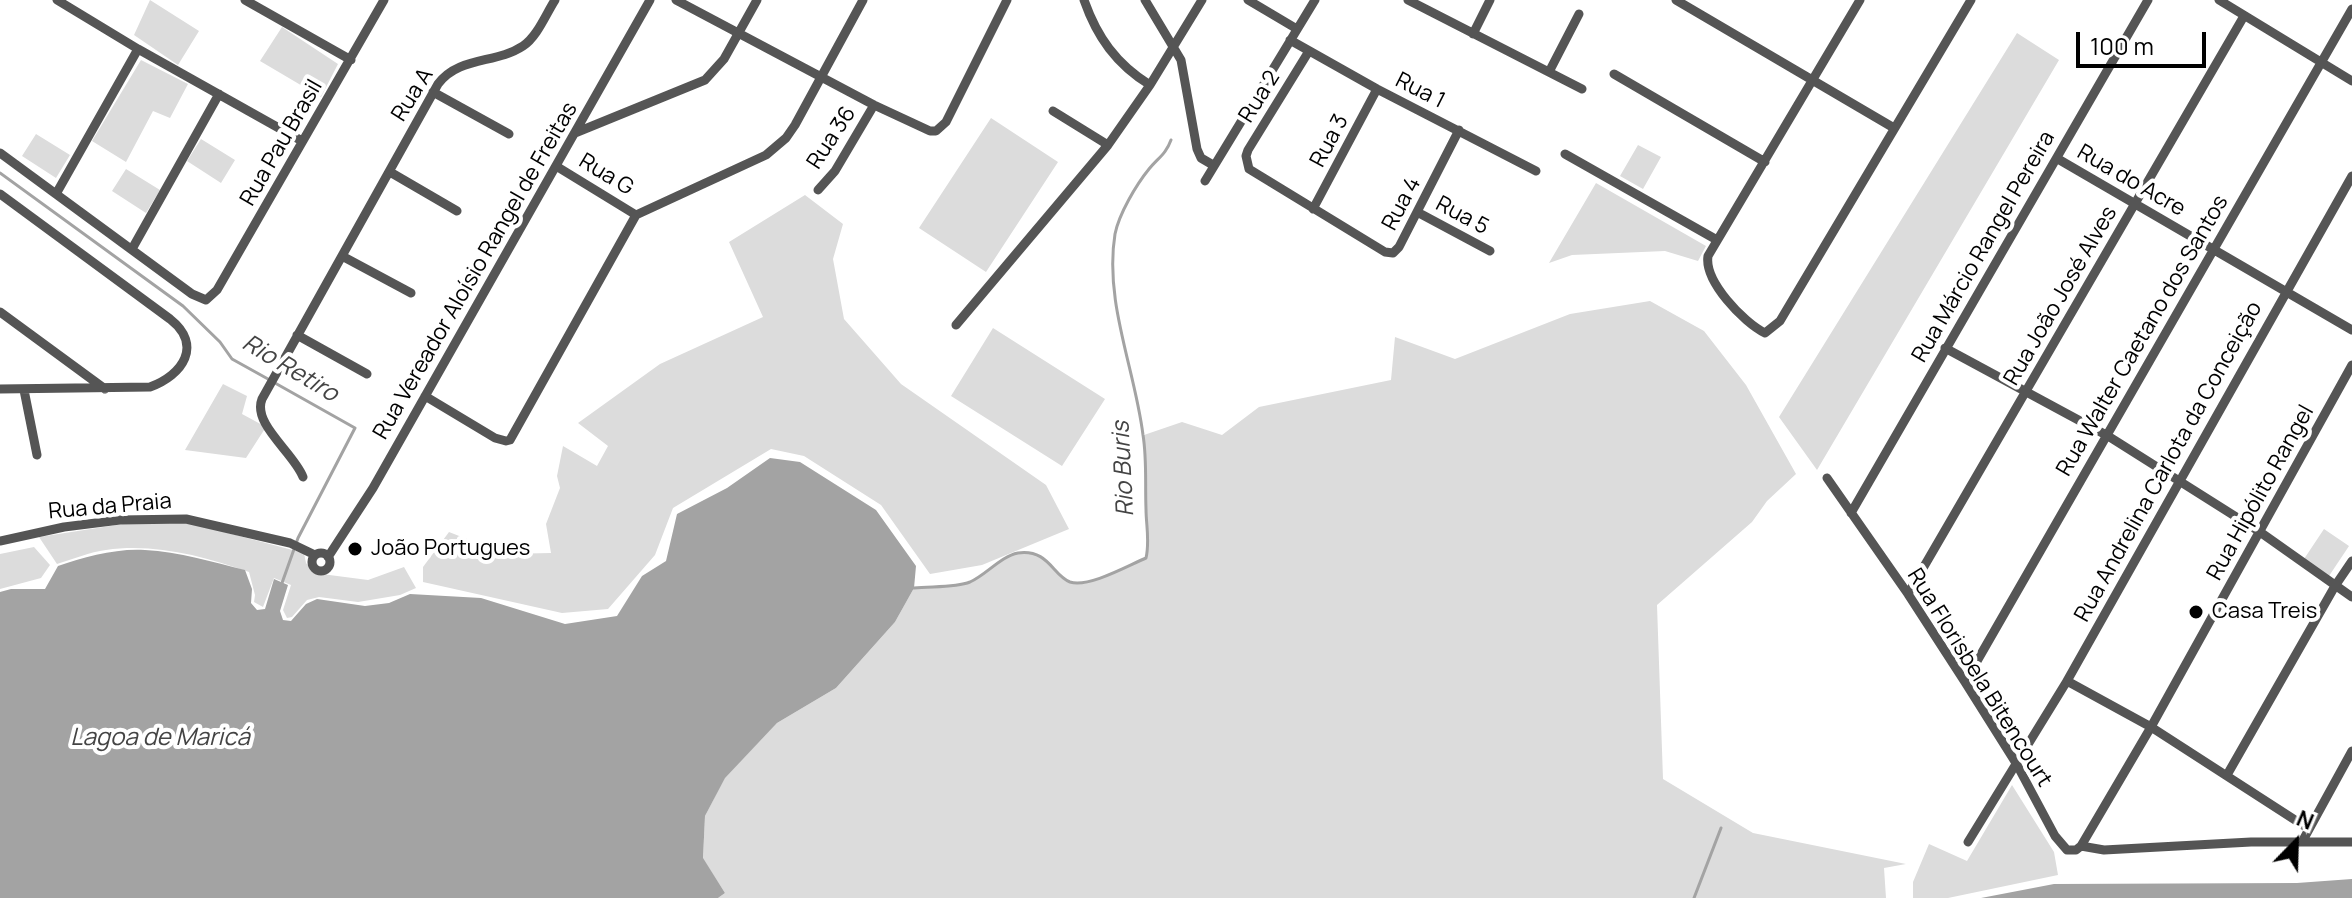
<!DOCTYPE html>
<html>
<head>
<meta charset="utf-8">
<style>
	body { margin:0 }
	#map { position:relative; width:2352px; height:898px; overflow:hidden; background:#fff; font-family:Manrope,sans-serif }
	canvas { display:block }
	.north { position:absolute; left:2256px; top:802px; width:80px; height:80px; -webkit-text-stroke:6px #fff; paint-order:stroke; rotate:23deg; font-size:22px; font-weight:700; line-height:32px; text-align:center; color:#000 }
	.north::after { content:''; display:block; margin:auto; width:28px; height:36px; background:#000; clip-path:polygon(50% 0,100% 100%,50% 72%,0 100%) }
	.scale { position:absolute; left:2076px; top:32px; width:130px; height:36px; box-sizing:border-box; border:4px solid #000; border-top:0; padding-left:10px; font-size:24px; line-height:28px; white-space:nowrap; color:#000; -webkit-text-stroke:6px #fff; paint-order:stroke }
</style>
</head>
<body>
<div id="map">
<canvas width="2352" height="898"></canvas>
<div class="north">N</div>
<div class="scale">100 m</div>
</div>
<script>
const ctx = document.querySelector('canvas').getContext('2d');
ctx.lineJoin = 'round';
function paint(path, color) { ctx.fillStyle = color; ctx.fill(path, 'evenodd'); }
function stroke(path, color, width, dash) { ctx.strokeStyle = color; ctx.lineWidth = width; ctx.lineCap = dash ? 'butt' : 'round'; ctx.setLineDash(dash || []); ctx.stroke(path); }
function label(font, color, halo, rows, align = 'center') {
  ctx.font = font + ' Manrope,sans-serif'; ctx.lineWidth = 8; ctx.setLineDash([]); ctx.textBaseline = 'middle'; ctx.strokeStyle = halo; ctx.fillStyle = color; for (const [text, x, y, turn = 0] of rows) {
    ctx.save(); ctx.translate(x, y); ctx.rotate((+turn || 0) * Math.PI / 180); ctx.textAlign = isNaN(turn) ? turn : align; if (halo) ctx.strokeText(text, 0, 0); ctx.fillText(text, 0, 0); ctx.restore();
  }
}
paint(new Path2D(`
	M 150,0 L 199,31 L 178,65 L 134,35 Z
	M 282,27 L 338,64 L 321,97 L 260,61 Z
	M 2017,33 L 2059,60 L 1817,470 L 1779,417 Z
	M 141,60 L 188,84 L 170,118 L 153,111 L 126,162 L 92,141 Z
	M 991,118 L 1058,162 L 986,272 L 919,228 Z
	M 36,134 L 70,155 L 56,178 L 22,156 Z
	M 201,139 L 235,160 L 221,183 L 187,161 Z
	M 1638,145 L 1661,157 L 1643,189 L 1620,176 Z
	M 126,169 L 160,190 L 146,213 L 112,191 Z
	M 1596,183 L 1706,246 L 1698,261 L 1665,251 L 1572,255 L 1549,263 Z
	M 805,195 L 843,224 L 833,259 L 844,319 L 901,384 L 1046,485 L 1069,529 L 982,565 L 930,574 L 881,505 L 804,456 L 771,449 L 673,508 L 655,555 L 608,609 L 562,613 L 423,582 L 423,567 L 449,532 L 505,554 L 551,553 L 546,524 L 560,488 L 557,476 L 563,446 L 597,466 L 608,446 L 578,423 L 660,364 L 763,317 L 729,242 Z
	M 1650,301 L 1704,331 L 1746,385 L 1796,474 L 1767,501 L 1752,522 L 1657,605 L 1663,779 L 1753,833 L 1906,864 L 1884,868 L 1886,898 L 718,898 L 725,893 L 703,859 L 705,816 L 725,777 L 777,723 L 836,688 L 895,622 L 914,588 C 931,586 954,588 970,582 C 986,575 1001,556 1018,553 C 1048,549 1052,575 1070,582 C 1088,588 1129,565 1146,558 L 1149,545 L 1146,524 L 1144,435 L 1182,422 L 1222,435 L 1259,407 L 1391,380 L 1395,337 L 1455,359 L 1570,314 Z
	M 993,328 L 1105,399 L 1062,466 L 951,396 Z
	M 223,384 L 247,396 L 242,414 L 266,427 L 246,458 L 185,450 Z
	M 186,522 L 304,553 L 306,563 L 314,573 L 368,580 L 404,567 L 416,588 L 400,595 L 358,602 L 319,597 L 307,600 L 292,617 L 287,618 L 283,610 L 291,585 L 274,578 L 263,607 L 254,602 L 255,595 L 249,572 C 203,556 154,543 106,550 C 90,552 73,559 57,564 L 39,537 L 123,524 Z
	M 2324,529 L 2349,546 L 2329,576 L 2304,559 Z
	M 34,547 L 50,565 L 41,578 L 0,589 L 0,554 Z
	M 2012,785 L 2054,852 L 2058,875 L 1948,898 L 1913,898 L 1913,882 L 1929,844 L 1967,861 Z`), '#dcdcdc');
paint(new Path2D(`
	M 770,458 L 800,462 L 876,510 L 916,566 L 914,588 L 895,622 L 836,688 L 777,723 L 725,778 L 705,816 L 703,858 L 725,893 L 718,898 L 0,898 L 0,592 L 11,589 L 45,589 L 58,566 C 84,557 117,548 145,550 C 179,552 213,562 245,570 L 252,589 L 251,603 L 257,610 L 265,609 L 274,579 L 288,585 L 280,611 L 283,620 L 291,621 L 306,604 L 317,599 L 365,606 L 389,603 L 410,594 L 481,598 L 565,624 L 617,616 L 642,576 L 666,561 L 677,514 L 727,488 Z
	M 2352,879 L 2352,898 L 1981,898 L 2054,884 L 2297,883 Z`), '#a3a3a3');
stroke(new Path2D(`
	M 0,173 L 183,306 L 220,342 L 232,359 L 268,379
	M 275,383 L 355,428 L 298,538 L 282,583
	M 914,588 C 931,586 955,588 970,582 C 986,575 1001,556 1018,553 C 1049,549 1052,575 1070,582 C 1089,588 1129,565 1146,558 C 1150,541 1146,525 1146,509 C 1145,484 1147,459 1143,435 C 1135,369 1104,302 1115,234 C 1119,214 1136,185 1149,169 C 1158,158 1166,154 1171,140
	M 1694,898 L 1721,828`), '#a3a3a3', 3);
stroke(new Path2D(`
	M 57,0 L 138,49 L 302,141
	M 245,0 L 351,60
	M 676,0 L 874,105 L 930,131 L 936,131 L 946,122 L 1007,0
	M 1084,0 C 1097,37 1116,64 1150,85
	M 1145,0 L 1181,60 L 1197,149 L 1201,158 L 1213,165
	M 1248,0 L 1297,29
	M 1408,0 L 1582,89
	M 1676,0 L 1894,128
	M 1860,0 L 1708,256 C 1704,281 1743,322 1765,333 L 1780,321 L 1971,0
	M 2219,0 L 2352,81
	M 1473,34 L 1490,0
	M 1290,40 L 1377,89 L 1536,171
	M 1309,51 L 1248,150 L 1246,156 L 1249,169 L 1385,252 L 1393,253 L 1399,247 L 1459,130
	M 1549,72 L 1579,14
	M 1614,74 L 1765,162
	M 433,92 L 509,134
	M 1053,111 L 1108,145
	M 575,133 L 705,80 L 724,59 L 757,0
	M 0,153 L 192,294 L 206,300 L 217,290 L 384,0
	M 1565,154 L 1717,240
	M 2058,159 L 2352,330
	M 556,166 L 636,215
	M 390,172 L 457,211
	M 1205,181 L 1315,0
	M 818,190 L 835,171 L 874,105
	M 0,194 L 170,319 C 203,345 183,375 150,387 L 0,389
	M 56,194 L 138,49
	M 1313,209 L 1377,89
	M 1419,213 L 1490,251
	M 132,249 L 219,94
	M 342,256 L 411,293
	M 0,312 L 105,389
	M 956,325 L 1108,145 L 1150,85 L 1202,0
	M 297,335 L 367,374
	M 1945,348 L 2108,436 L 2260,532 L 2352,597
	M 24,390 L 37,455
	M 425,396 L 495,438 L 506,441 L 510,440 L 636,215 L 766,155 L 786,138 L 795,125 L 863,0
	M 303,477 C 294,453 252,424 262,399 L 438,84 C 459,56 496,64 523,46 C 537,37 546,14 555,0
	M 1827,478 L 1908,594 L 1965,682 L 2016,763 L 2055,836 L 2067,850 L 2076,850 L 2081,846 L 2104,850 L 2251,842 L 2352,842
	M 1851,513 L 2148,0
	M 0,541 L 64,527 L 120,520 L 186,519 L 290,543 L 315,555
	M312 562a9 9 0 1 1 18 0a9 9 0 1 1-18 0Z
	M 328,557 L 373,488 L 650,0
	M 1908,594 L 2244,16
	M 2067,681 L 2151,727 L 2309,829
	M 1965,682 L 2352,9
	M 2227,775 L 2335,586 L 2352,561
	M 1968,842 L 2067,681 L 2352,176
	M 2302,842 L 2352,751
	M 2081,846 L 2151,727 L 2352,365`), '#555', 9);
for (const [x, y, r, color] of [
	[355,549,8,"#000"],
	[2196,612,8,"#000"]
]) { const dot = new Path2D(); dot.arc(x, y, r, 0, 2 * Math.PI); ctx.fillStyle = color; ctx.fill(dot); stroke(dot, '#fff', 3); }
label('22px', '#000', '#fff', [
	["Rua 1",1420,91,27],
	["Rua A",413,95,-58],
	["Rua 2",1260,97,-58],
	["Rua 36",832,138,-57],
	["Rua 3",1330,141,-62],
	["Rua Pau Brasil",282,143,-60],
	["Rua G",606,175,31],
	["Rua do Acre",2131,181,30],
	["Rua 4",1402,204,-62],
	["Rua 5",1462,216,28],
	["Rua Márcio Rangel Pereira",1984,247,-60],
	["Rua Vereador Aloísio Rangel de Freitas",476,271,-60],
	["Rua João José Alves",2061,296,-60],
	["Rua Walter Caetano dos Santos",2143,336,-60],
	["Rua Andrelina Carlota da Conceição",2169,462,-61],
	["Rua Hipólito Rangel",2261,493,-61],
	["Rua da Praia",110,507,-5],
	["Rua Florisbela Bitencourt",1979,678,58]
]);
label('22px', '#000', '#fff', [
	["João Portugues",371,549],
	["Casa Treis",2212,612]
], 'left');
label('italic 24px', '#444', '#fff', [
	["Rio Retiro",290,369,31],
	["Rio Buris",1124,469,-93],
	["Lagoa de Maricá",160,738]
]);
</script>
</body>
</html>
